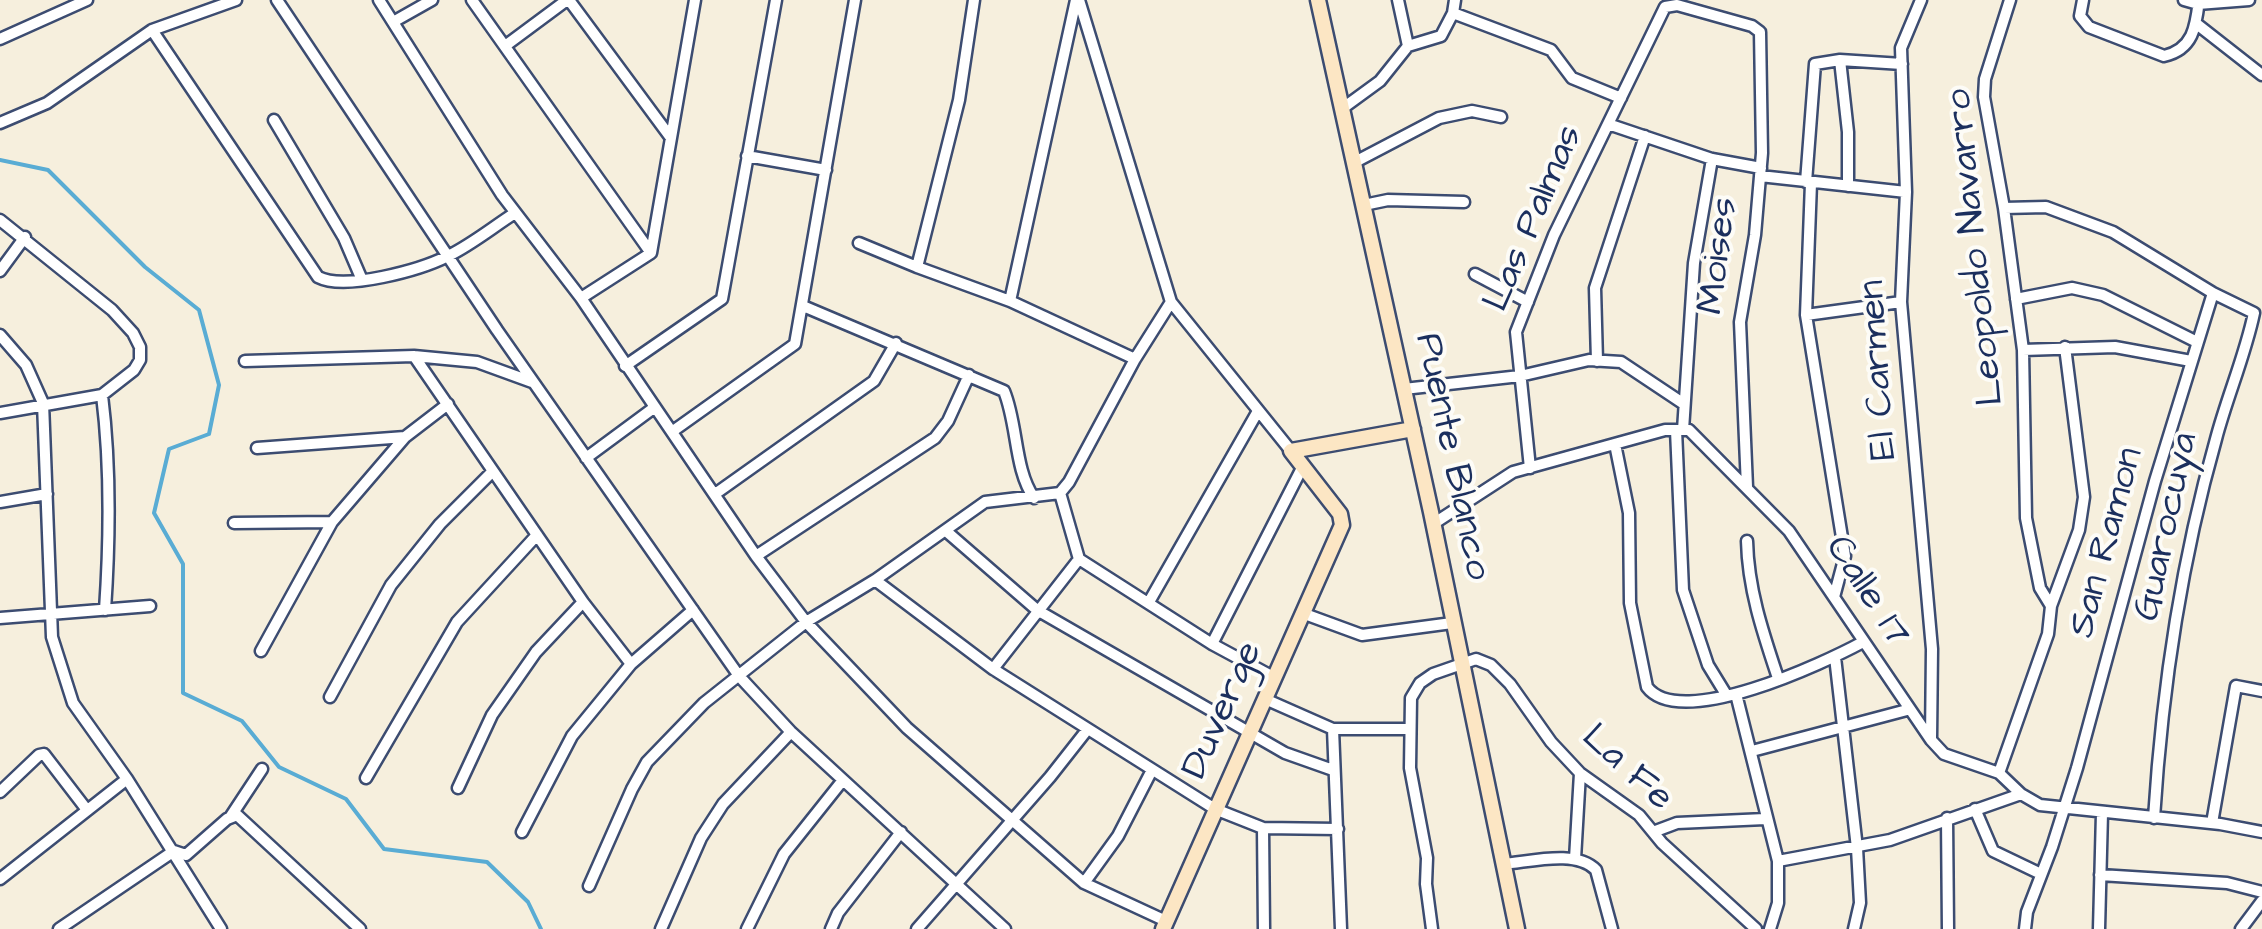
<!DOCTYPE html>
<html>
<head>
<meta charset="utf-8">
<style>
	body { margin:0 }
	canvas { display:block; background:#f6efdd }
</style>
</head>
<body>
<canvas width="2262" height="929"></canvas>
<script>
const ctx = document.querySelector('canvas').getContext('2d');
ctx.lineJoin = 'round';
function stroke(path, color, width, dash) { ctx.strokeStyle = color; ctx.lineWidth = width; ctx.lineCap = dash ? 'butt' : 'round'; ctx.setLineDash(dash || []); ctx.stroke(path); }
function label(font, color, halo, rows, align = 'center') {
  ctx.font = font + ' "Architects Daughter",sans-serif'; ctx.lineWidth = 8; ctx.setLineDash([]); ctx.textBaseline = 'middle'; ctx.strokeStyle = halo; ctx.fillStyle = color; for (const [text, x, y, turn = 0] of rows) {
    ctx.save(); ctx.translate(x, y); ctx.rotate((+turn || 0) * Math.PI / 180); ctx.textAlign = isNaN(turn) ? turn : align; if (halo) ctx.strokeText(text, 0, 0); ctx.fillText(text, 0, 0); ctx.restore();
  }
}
stroke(new Path2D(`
	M 0,160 L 48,170 L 145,267 L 199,310 L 219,385 L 209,434 L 169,449 L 154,513 L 183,564 L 183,693 L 242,721 L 279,767 L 346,799 L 384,849 L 487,862 L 528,902 L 541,929`), '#59acd4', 4);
const street = new Path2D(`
	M 277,0 L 497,330 L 739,676 L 791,732 L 1005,929
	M 379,0 L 502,195 L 581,298 L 756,556 L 806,622 L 907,728 L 1084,883 L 1166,921
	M 472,0 L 651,253
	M 569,0 L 671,138
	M 974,0 L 959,100 L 917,267 L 1010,301 L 1135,359
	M 1079,0 L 1171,302 L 1291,451
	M 1398,0 L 1408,46
	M 1921,0 L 1901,48 L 1906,192 L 1901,302 L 1932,649 L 1931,739
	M 2010,0 L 1985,79 L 1984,97 L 2004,208 L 2023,350 L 2026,518 L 2040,588 L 2051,606
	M 2083,0 L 2080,16 L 2089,27 L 2164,56 C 2194,49 2196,25 2199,0
	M 2184,0 L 2198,4 L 2249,0
	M 1453,13 L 1551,50 L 1572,78 L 1621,98
	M 393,22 L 432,0
	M 2198,25 L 2262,75
	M 152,30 L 318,277 C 345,291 420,270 448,256 C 471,245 493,227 515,213
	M 0,39 L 87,0
	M 505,46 L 567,0
	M 1840,60 L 1848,132 L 1848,186
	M 1343,108 L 1380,81 L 1408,46 L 1441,36 L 1453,13 L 1455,0
	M 274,120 L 344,238 L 362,280
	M 0,123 L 47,103 L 152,30 L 236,0
	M 1608,124 L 1712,159 L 1761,168
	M 747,156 L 826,170
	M 1355,162 L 1439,118 L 1472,111 L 1501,117
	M 1760,176 L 1906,192
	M 1806,182 L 1815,64 L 1840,60 L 1902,64
	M 1811,183 L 1806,315 L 1845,556 L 1834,597
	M 1364,205 L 1388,200 L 1464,202
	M 2004,208 L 2046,207 L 2113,232 L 2213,293 L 2254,313 C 2245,356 2227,397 2216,439 C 2181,562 2162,690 2154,818
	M 0,220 L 112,310 L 133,333 L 140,347 L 140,360 L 134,370 L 102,395 L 0,413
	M 859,243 L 917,267
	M 0,271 L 25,237
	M 1475,274 L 1528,302
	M 581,298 L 651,253 L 695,0
	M 2016,299 L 2072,288 L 2103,295 L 2197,342
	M 1010,301 L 1076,0
	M 803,306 L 1004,391 C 1018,425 1014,469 1034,498
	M 1806,315 L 1901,302
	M 0,335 L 26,365 L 43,403 L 52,637 L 73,703 L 127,779 L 221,929
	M 2023,350 L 2115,347 L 2191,361
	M 414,356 L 583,602 L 631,664
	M 245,361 L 414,356 L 477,362 L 532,382
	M 1597,361 L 1595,288 L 1645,136
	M 625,366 L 722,299 L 776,0
	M 1404,389 L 1520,376 L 1589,360 L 1621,362 L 1684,404
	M 102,395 C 111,467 110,537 105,610
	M 1676,430 L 1683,590 L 1708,665 L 1727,696
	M 1683,430 L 1694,263 L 1712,159
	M 673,431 L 795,344 L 855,0
	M 1615,444 L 1629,513 L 1630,603 L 1647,687 C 1680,731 1824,663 1863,642
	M 257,448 L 405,437
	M 586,458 L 655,407
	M 1530,468 L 1516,332 L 1554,235 L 1665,7 L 1677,5 L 1752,26 L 1760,32 L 1762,153 L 1755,235 L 1740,322 L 1747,487
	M 1060,493 L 1079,559 L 1212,644 L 1275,678
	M 715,494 L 874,381 L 896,343
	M 0,502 L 47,494
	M 234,523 L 332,522
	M 1433,524 L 1513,472 L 1665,430 L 1689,430 L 1789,531 L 1931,740 L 1944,754 L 1999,773 L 2021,794 L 2040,805 L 2220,824 L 2262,832
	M 946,531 L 1037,610 L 1285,753 L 1333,770
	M 1747,541 C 1748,589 1763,633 1778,678
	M 756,556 L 935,438 L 948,421 L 969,375
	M 875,580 L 993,669 L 1215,809 L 1263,828 L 1338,829
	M 1149,602 L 1258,411
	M 1302,613 L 1362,635 L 1452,623
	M 0,618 L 150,606
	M 1212,644 L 1303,466
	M 261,651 L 332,522 L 405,437 L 448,404
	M 1835,657 L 1857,848 L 1860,903 L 1854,929
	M 993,669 L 1079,559
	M 1736,694 L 1778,861 L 1778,903 L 1770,929
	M 330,697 L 391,585 L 440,524 L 493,471
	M 1265,699 L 1333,729 L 1409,729
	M 1333,729 L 1341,929
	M 1752,751 L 1907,710
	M 1999,773 L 2048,634 L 2051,606 L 2079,530 L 2084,497 L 2065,347
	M 366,778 L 457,622 L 537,535
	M 458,788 L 492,715 L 536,652 L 583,602
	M 0,792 L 39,755 L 44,754 L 87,810
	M 1975,809 L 1993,851 L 2041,874
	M 231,816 L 262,769
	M 1947,818 L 1948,929
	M 2212,823 L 2236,686 L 2262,691
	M 1263,828 L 1264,929
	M 522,832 L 572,736 L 631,664 L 693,610
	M 1653,832 L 1677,823 L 1765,819
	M 1575,859 L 1580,773
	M 1778,861 L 1890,840 L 2021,794
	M 1503,864 C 1530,862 1576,849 1596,870 L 1612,929
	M 2100,875 L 2227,883 L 2262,892
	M 0,879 L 127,779
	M 1084,883 L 1118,836 L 1152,770
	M 589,886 L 632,789 L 647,762 L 704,703 L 806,622 L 875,580 L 985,502 L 1060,493 L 1069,482 L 1135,359 L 1171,302
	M 59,929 L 174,851 L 186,855 L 227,819 L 237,815 L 360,929
	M 661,929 L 701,838 L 723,804 L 791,732
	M 747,929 L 784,854 L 843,780
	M 831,929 L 838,913 L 901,832
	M 917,929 L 1050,777 L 1087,730
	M 1432,929 L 1426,884 L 1427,858 L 1410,768 L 1411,698 L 1420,683 L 1433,674 L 1476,659 L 1491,665 L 1510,684 L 1551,742 L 1580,773 L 1639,815 L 1662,843 L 1756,929
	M 2025,929 L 2027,912 L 2052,847 L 2077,768 L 2155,481 L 2213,293
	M 2099,929 L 2102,813
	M 2241,929 L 2262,901`);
const secondary = new Path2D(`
	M 1318,0 L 1431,512 L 1517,929
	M 1163,929 L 1342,525 L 1340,514 L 1291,451 L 1413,429`);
stroke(street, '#3c4c71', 15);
stroke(secondary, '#3c4c71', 19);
stroke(street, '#fff', 10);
stroke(secondary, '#fce6c4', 14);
label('38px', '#1b2f5e', '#fdfcf7', [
	["Las Palmas",1535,219,-67],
	["Leopoldo Navarro",1977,247,-96],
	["Moises",1720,256,-83],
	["El Carmen",1880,370,-94],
	["Puente Blanco",1451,457,78],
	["Guarocuya",2168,527,-78],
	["San Ramon",2108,543,-75],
	["Calle 17",1866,592,57],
	["Duverge",1224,711,-66],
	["La Fe",1626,769,42]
]);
</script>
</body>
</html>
